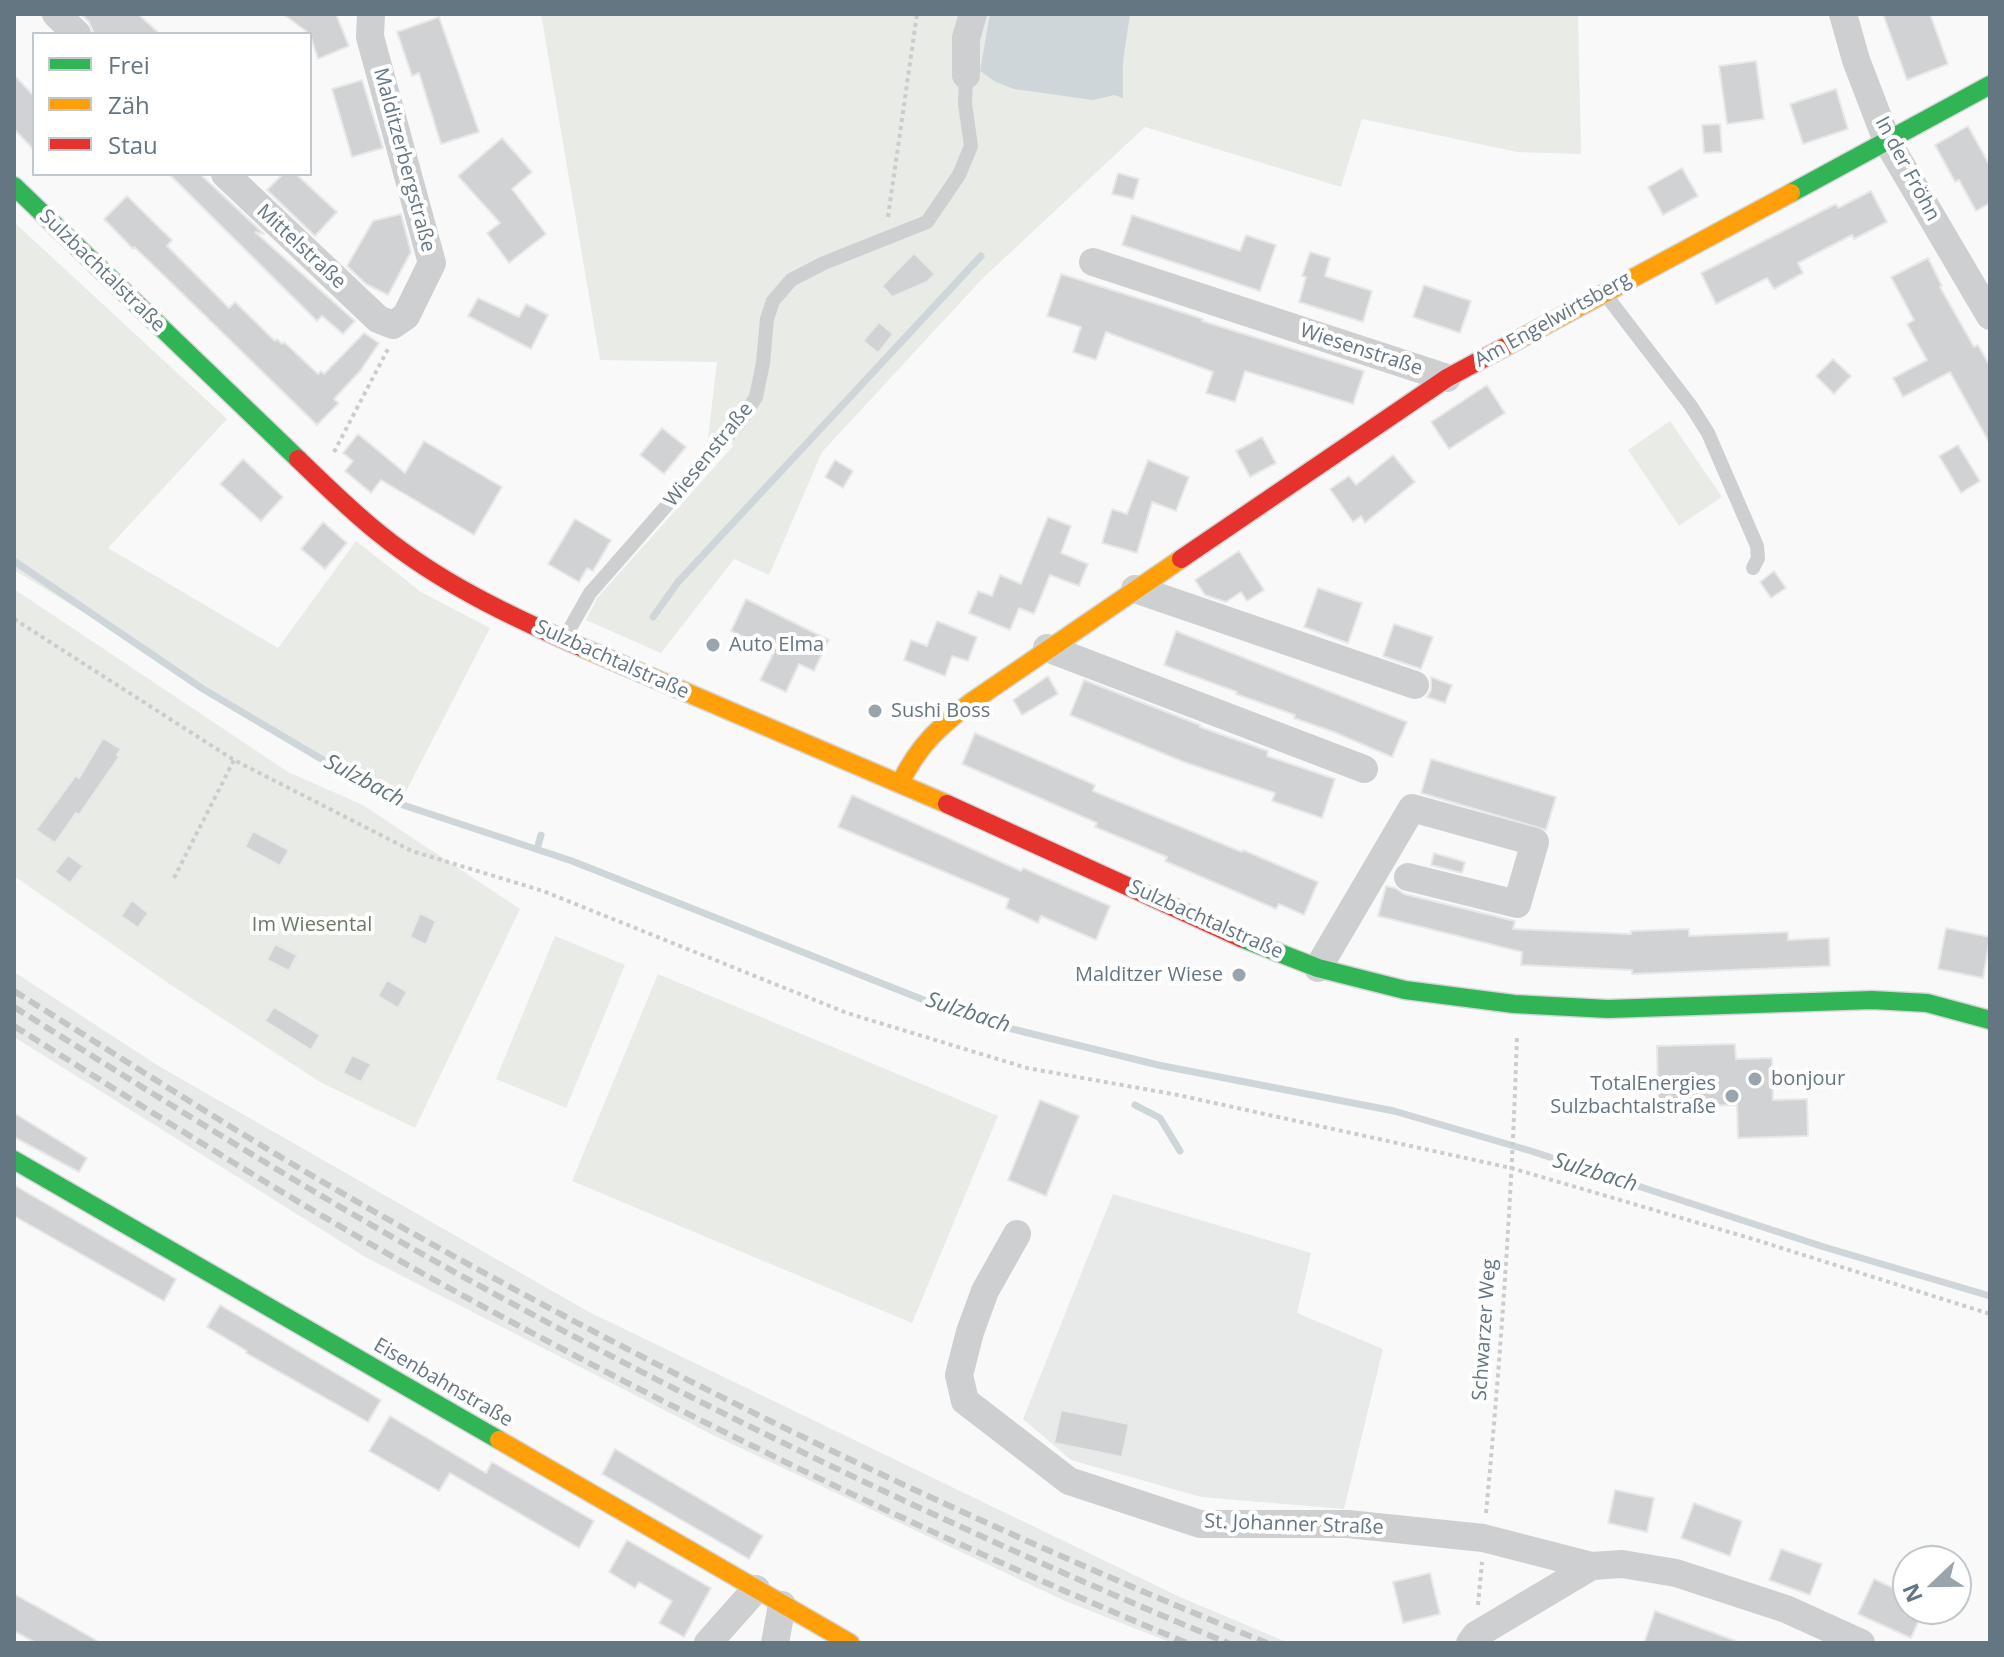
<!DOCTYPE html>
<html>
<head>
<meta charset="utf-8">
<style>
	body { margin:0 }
	#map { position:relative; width:2004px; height:1657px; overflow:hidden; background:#f9f9f9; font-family:"Open Sans",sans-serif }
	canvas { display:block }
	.frame { position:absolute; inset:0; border:16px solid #657683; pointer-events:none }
	.legend { position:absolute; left:32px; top:32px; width:280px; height:144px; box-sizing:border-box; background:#fff; border:2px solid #c1c8cd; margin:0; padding:10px 14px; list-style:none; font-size:24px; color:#657683 }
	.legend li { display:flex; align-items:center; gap:16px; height:40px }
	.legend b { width:40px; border:2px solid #c1c8cd }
	.north { position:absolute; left:1892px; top:1545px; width:80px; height:80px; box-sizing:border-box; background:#fff; border:2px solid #c1c8cd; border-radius:50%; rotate:248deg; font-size:22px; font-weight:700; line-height:32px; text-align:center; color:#657683 }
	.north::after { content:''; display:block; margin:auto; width:28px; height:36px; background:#99a4ac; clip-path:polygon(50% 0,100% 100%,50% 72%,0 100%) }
</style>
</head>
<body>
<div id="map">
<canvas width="2004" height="1657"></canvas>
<div class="frame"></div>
<ul class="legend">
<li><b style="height:10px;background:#30b455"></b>Frei</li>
<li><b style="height:10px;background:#ff9f0a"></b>Zäh</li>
<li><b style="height:10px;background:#e5322d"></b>Stau</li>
</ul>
<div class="north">N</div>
</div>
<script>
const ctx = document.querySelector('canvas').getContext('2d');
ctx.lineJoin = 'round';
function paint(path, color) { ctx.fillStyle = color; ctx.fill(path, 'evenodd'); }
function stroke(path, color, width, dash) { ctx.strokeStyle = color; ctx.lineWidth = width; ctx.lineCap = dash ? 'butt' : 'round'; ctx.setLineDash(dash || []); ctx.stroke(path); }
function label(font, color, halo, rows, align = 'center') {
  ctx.font = font + ' "Open Sans",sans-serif'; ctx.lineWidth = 8; ctx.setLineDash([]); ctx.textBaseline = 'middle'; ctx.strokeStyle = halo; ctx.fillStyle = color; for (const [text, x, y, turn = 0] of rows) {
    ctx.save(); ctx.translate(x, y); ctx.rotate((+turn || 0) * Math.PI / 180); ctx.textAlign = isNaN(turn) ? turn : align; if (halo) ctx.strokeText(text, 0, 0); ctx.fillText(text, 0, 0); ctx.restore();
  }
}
paint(new Path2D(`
	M 14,972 L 162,1068 L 589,1312 L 1180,1597 L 1289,1643 L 1172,1643 L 1065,1601 L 713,1435 L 367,1258 L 14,1037 Z
	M 1113,1194 L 1311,1253 L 1297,1313 L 1383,1349 L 1344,1509 L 1201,1497 L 1071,1460 L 1023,1419 Z`), '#e8e9e9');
paint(new Path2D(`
	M 541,14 L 1578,14 L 1581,154 L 1517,152 L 1362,119 L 1341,187 L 1145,127 L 983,278 L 822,452 L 769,575 L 734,559 L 661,653 L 586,620 L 597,598 L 734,445 L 708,438 L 717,362 L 600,360 Z
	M 14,222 L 227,419 L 108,548 L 278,648 L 356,541 L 421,592 L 490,628 L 399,805 L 14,570 Z
	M 1670,421 L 1722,497 L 1679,526 L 1628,450 Z
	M 14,589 L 288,772 L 363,805 L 520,909 L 415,1128 L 320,1082 L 171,985 L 14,876 Z
	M 555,936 L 625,965 L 566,1108 L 496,1079 Z
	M 658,974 L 998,1116 L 912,1323 L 572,1181 Z`), '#e8ebe6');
paint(new Path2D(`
	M 990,14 L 1130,14 L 1123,61 L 1123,98 L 1114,95 L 1093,100 L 1014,89 L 996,82 L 980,71 Z`), '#ced6d9');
stroke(new Path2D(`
	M 14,561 L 203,689 L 394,802 L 572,861 L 972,1019 L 1158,1065 L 1394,1111 L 1531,1151 L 1824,1247 L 1990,1296
	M 653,617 L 678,582 L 981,256
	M 537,849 L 541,835
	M 1135,1105 L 1160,1118 L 1180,1151`), '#ced6d9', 7);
const building = new Path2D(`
	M 81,14 L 138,14 L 160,34 L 94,34 L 89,22 Z
	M 283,14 L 336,14 L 349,46 L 318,59 L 310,34 Z
	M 1883,14 L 1930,14 L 1948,64 L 1907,80 Z
	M 439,17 L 479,132 L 441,144 L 419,73 L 412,76 L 397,32 Z
	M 1756,61 L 1764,119 L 1727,124 L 1719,66 Z
	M 14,75 L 34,96 L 34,150 L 14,129 Z
	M 362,80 L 383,148 L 352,157 L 332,89 Z
	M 1836,89 L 1848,129 L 1803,144 L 1790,104 Z
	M 1720,124 L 1722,152 L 1704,153 L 1702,125 Z
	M 1968,126 L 1990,166 L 1990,203 L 1976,211 L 1959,180 L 1955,182 L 1935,145 Z
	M 502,138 L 532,172 L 512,189 L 546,234 L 509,263 L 487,233 L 500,223 L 458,176 Z
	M 1682,168 L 1698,196 L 1663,215 L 1648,187 Z
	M 1118,173 L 1139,179 L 1133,199 L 1112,194 Z
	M 169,174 L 200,174 L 264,234 L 255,232 L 355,321 L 343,334 L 322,316 L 317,321 Z
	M 283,174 L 296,174 L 337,212 L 315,236 L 267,190 Z
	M 1871,191 L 1887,222 L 1854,239 L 1852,235 L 1798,263 L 1803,273 L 1774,289 L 1767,278 L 1716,304 L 1701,273 L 1836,204 L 1838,208 Z
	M 127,196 L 172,240 L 167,246 L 229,308 L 235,302 L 275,341 L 277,339 L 282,344 L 284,342 L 318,374 L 321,371 L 324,374 L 364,333 L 379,343 L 361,370 L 334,399 L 339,403 L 317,425 L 150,262 L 134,247 L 133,249 L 104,219 Z
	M 401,214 L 411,252 L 388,295 L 366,284 L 347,266 L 373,221 Z
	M 1132,215 L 1240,251 L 1246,235 L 1276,245 L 1260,291 L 1122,245 Z
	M 1310,252 L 1330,258 L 1325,276 L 1372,291 L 1363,322 L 1299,302 L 1306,277 L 1302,276 Z
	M 914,253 L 935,274 L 927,282 L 892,297 L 882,286 Z
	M 1928,258 L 1942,286 L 1940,287 L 1974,347 L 1978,345 L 1990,366 L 1990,444 L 1950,372 L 1903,397 L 1893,378 L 1927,360 L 1907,324 L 1914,320 L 1891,277 Z
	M 1061,274 L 1169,308 L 1203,319 L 1202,321 L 1364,371 L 1353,404 L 1245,371 L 1235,402 L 1206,393 L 1213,372 L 1106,332 L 1096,360 L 1073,352 L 1081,327 L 1047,316 Z
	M 1424,285 L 1471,301 L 1460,333 L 1413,317 Z
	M 478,298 L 519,317 L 526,304 L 548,315 L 531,349 L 468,316 Z
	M 879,322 L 893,334 L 878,353 L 863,341 Z
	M 1833,359 L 1851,376 L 1834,394 L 1816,376 Z
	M 1487,385 L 1505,413 L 1449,449 L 1431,422 Z
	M 662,428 L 686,447 L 664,474 L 640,455 Z
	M 358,434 L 405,473 L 424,441 L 502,487 L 474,535 L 381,480 L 371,493 L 345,471 L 353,461 L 343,453 Z
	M 1262,437 L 1276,463 L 1250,477 L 1236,451 Z
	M 1958,445 L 1980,481 L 1961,493 L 1939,456 Z
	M 1393,455 L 1415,482 L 1365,523 L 1361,516 L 1353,522 L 1330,489 L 1349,476 L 1356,485 Z
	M 243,459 L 283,497 L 261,521 L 220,484 Z
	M 835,460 L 853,471 L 843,488 L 825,477 Z
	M 1148,460 L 1189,477 L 1176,511 L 1152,502 L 1137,553 L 1102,543 L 1112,509 L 1127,514 Z
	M 1048,517 L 1071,526 L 1061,553 L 1088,564 L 1079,586 L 1050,575 L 1034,614 L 1019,608 L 1010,630 L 969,613 L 978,591 L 992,596 L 1000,575 L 1021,584 Z
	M 575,519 L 611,540 L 593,571 L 587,568 L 579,582 L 548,564 Z
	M 323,522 L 347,543 L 325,569 L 301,549 Z
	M 1239,551 L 1264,590 L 1247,601 L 1241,592 L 1226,602 L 1205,595 L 1195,580 Z
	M 1774,571 L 1786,588 L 1771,598 L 1760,582 Z
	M 1318,588 L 1362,603 L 1348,643 L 1304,627 Z
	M 746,599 L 829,640 L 814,671 L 799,664 L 786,692 L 760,680 L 774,652 L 731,631 Z
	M 937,621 L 977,637 L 968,661 L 952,656 L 945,676 L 904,660 L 911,640 L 927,646 Z
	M 1394,624 L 1433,637 L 1421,669 L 1383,656 Z
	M 1176,631 L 1407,722 L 1392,757 L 1334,732 L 1294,718 L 1295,715 L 1236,694 L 1237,692 L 1164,665 Z
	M 1048,676 L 1058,694 L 1022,715 L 1013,700 Z
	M 1431,677 L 1452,685 L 1445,703 L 1427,697 L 1431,690 Z
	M 1084,680 L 1200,725 L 1200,727 L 1268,751 L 1267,756 L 1335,779 L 1322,818 L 1272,801 L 1275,793 L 1184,762 L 1070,715 Z
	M 975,733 L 1095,785 L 1093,791 L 1242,852 L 1243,850 L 1318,882 L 1304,915 L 1279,904 L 1276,909 L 1165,861 L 1167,857 L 1095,827 L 1097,823 L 962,764 Z
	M 103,738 L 121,749 L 117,755 L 119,757 L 79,815 L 76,813 L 55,843 L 36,830 L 76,775 L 79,778 Z
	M 1431,759 L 1556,797 L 1546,830 L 1421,793 Z
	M 852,795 L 1021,871 L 1023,868 L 1110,906 L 1096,940 L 1041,916 L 1038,923 L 1006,908 L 1009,899 L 838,827 Z
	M 253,831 L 289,850 L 280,866 L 245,847 Z
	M 1434,853 L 1465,862 L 1462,873 L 1431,865 Z
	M 68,855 L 83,866 L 70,883 L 55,872 Z
	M 1386,886 L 1395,888 L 1404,894 L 1515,921 L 1513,929 L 1631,934 L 1631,931 L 1689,929 L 1689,936 L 1788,932 L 1788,940 L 1829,938 L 1830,966 L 1632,974 L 1632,970 L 1521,965 L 1522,952 L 1378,916 Z
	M 132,900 L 148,913 L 138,928 L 121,916 Z
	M 420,913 L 436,921 L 426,945 L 410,937 Z
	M 1946,928 L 1990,937 L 1983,978 L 1938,969 Z
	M 275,944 L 297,955 L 289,971 L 267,960 Z
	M 387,980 L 407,992 L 398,1008 L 378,996 Z
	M 274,1007 L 320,1035 L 311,1050 L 265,1021 Z
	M 1735,1044 L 1736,1059 L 1772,1058 L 1773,1100 L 1807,1099 L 1808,1136 L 1738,1138 L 1737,1105 L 1658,1107 L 1657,1046 Z
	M 352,1055 L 371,1064 L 361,1082 L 343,1073 Z
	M 1040,1100 L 1079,1116 L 1046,1196 L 1008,1180 Z
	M 14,1113 L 87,1158 L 79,1172 L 14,1137 Z
	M 14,1185 L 176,1279 L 164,1301 L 14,1216 Z
	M 220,1305 L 381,1400 L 368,1422 L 246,1353 L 247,1351 L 207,1327 Z
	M 1061,1410 L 1129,1424 L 1122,1457 L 1054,1443 Z
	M 390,1416 L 486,1473 L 492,1462 L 594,1521 L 579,1548 L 450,1473 L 439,1491 L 369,1451 Z
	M 615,1449 L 763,1536 L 749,1559 L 602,1474 Z
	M 1615,1490 L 1654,1498 L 1647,1532 L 1608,1523 Z
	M 1694,1503 L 1742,1521 L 1730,1556 L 1681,1538 Z
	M 627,1540 L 711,1588 L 684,1637 L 659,1623 L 672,1601 L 639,1582 L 635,1588 L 609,1572 Z
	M 1781,1549 L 1822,1564 L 1810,1595 L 1769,1580 Z
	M 1430,1573 L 1440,1614 L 1403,1623 L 1393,1582 Z
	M 1874,1579 L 1908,1595 L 1908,1609 L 1924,1609 L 1911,1638 L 1858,1614 Z
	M 14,1594 L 68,1624 L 101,1643 L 36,1643 L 14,1631 Z
	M 1655,1611 L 1736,1641 L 1736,1643 L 1644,1643 Z`);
paint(building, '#d0d2d3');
stroke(building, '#e8e8e8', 2);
const fast = new Path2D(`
	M 14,186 L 298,459
	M 1791,193 L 1990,85
	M 1241,938 L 1318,968 L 1405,990 L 1514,1004 L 1608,1009 L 1872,1000 L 1927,1003 L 1990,1020
	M 14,1160 L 499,1440`);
const slow = new Path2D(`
	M 1503,348 L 1791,193
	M 583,648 L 947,804
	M 900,783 C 920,744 936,730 970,703 L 1181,559
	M 499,1440 L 850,1643`);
const jam = new Path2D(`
	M 298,459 C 324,484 351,511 380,534 C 440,583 512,617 583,648
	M 1181,559 L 1447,378 L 1503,348
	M 947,804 L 1241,938`);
stroke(fast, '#d5d6d7', 21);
stroke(slow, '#d5d6d7', 21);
stroke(jam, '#d5d6d7', 21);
stroke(new Path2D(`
	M 888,217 L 917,14
	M 334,452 L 389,347
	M 14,619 L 234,760 L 412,851 L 543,891 L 847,1013 L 1027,1068 L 1178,1095 L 1511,1168 L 1753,1239 L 1990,1314
	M 174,878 L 234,760
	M 1486,1513 C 1501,1354 1512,1195 1517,1035
	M 1478,1605 L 1482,1562`), '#cbcccd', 4, [4, 4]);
stroke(new Path2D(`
	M 1605,294 L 1691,406 L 1708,433 L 1757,546 L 1758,558 L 1753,568
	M 564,639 L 590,593 L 739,423 L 756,397 L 763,363 L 767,319 L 773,301 L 791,280 L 824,263 L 927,222 L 959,175 L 971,146 L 965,104 L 966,75`), '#cecfd0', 14);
stroke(new Path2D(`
	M 56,14 L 77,34
	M 1843,14 L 1856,60 L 1887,141 L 1990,316
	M 966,75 L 966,38 L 973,14
	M 225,174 L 378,319 L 393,325 L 406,316 L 432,263 L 370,37 L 371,14
	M 1093,262 L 1447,378
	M 1135,589 L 1415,685
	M 1047,648 L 1364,769
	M 1318,968 L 1412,808 L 1535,842 L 1517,904 L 1408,877
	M 1017,1234 L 985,1291 L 970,1332 L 959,1375 L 965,1401 L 1069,1481 L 1200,1524 L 1348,1524 L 1483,1538 L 1592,1566
	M 708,1643 L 756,1589
	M 775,1643 L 782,1605
	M 1470,1643 L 1476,1635 L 1592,1566 L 1622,1564 L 1676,1573 L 1786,1609 L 1861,1643`), '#cecfd0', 28);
stroke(fast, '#30b455', 18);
stroke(slow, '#ff9f0a', 18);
stroke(jam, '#e5322d', 18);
stroke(new Path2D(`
	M 14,991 C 120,1057 226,1126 335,1189 C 634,1362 947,1513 1267,1643
	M 14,1007 C 164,1101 314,1195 469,1280 C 715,1415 969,1536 1228,1643
	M 14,1026 C 161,1118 307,1211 460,1294 C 696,1423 939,1540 1187,1643`), '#c3c5c6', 6, [12, 6]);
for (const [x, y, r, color] of [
	[713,645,8,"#99a4ac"],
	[875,711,8,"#99a4ac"],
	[1239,975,8,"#99a4ac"],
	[1755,1079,8,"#99a4ac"],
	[1732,1096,8,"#99a4ac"]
]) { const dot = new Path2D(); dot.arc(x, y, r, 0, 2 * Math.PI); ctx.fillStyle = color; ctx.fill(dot); stroke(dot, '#fff', 3); }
label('20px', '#657683', '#fff', [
	["Malditzerbergstraße",404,160,75],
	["In der Fröhn",1907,169,62],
	["Mittelstraße",301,247,43],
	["Sulzbachtalstraße",102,271,44],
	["Am Engelwirtsberg",1553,320,-29],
	["Wiesenstraße",1361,350,18],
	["Wiesenstraße",709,455,-51],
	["Sulzbachtalstraße",612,660,24],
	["Sulzbachtalstraße",1206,920,24],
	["Schwarzer Weg",1485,1330,-86],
	["Eisenbahnstraße",443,1383,30],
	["St. Johanner Straße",1294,1525,2]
]);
label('20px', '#657683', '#fff', [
	["Auto Elma",729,645],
	["Sushi Boss",891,711],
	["Malditzer Wiese",1223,975,"right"],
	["bonjour",1771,1079],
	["TotalEnergies",1716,1084,"right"],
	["Sulzbachtalstraße",1716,1107,"right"]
], 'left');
label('20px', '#687a64', '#fff', [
	["Im Wiesental",312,925]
]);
label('italic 22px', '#60757c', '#fff', [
	["Sulzbach",364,781,28],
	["Sulzbach",968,1013,18],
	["Sulzbach",1595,1173,17]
]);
</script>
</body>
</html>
